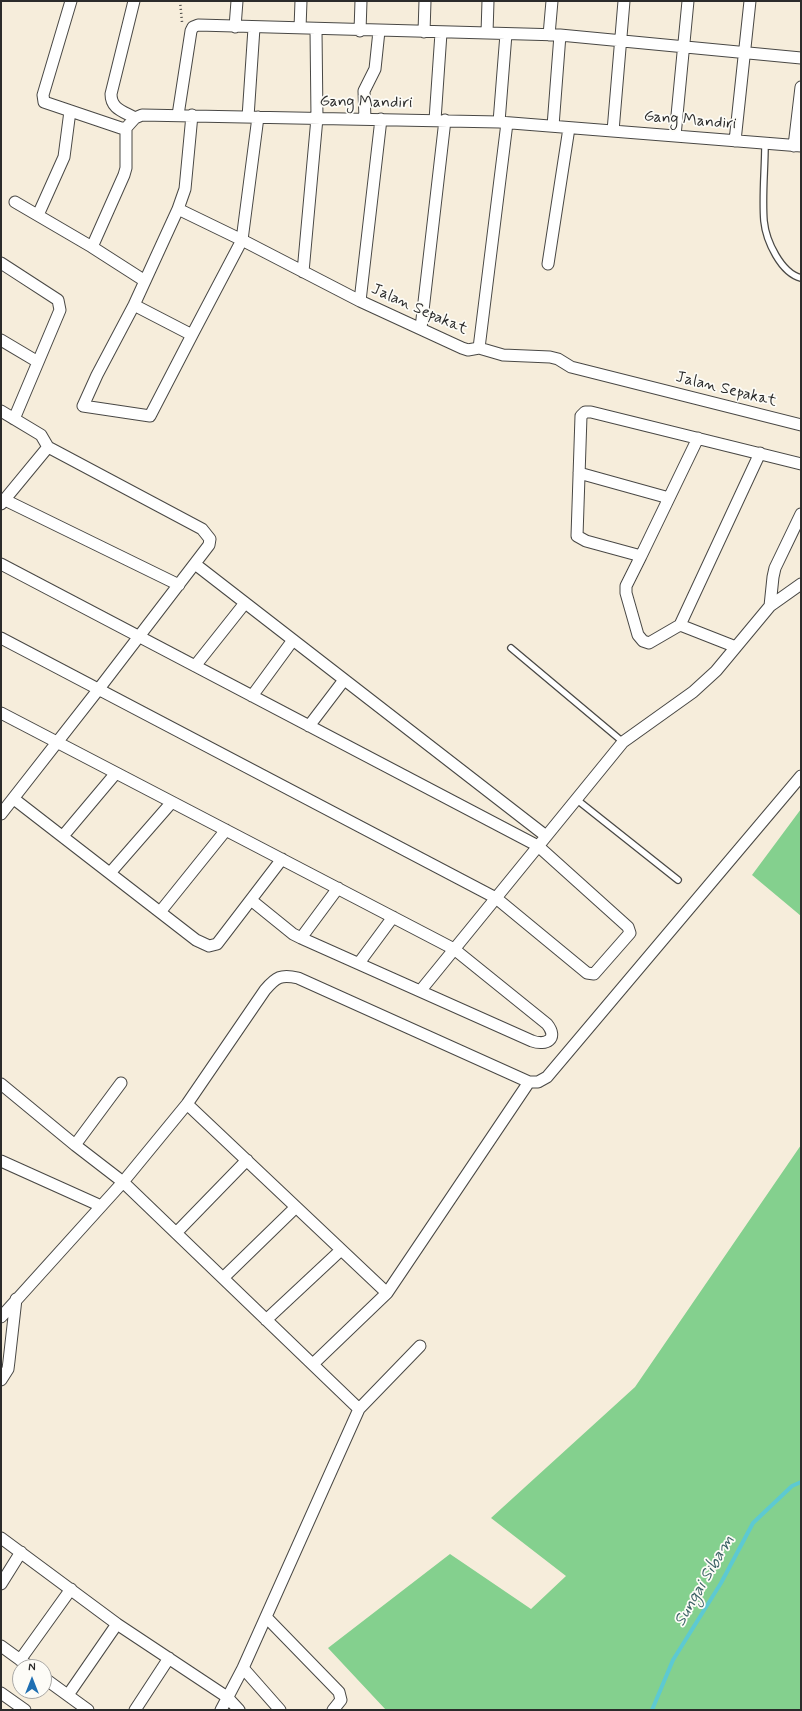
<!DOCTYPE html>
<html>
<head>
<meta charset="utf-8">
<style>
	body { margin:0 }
	#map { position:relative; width:802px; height:1711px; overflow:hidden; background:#f6eddb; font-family:Mynerve,sans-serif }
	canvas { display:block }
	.frame { position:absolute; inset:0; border:2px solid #2b2b2b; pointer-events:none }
	.north { position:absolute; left:12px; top:1659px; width:40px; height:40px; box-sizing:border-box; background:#fdfcf7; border:1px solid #a9a8a5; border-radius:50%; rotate:0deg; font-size:11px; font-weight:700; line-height:16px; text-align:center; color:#2b2b2b }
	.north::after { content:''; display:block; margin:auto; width:14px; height:18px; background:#1f6fb2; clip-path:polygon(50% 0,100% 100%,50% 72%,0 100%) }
</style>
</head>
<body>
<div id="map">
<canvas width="802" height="1711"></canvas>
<div class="frame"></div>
<div class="north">N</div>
</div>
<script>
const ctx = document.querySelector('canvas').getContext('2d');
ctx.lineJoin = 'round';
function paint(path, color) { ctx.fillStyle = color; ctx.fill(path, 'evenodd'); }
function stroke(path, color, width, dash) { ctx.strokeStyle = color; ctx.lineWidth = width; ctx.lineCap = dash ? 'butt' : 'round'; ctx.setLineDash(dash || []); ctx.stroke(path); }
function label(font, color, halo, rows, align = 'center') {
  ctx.font = font + ' Mynerve,sans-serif'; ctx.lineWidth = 3.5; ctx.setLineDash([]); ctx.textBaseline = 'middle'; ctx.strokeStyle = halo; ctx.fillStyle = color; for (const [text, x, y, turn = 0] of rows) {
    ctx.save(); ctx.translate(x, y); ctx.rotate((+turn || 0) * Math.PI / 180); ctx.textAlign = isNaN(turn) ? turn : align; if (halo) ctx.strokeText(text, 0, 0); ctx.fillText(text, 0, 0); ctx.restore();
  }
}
paint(new Path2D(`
	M 801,809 L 801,916 L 752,875 Z
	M 801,1145 L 801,1710 L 386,1710 L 328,1648 L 450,1554 L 531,1609 L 566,1576 L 491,1518 L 635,1387 Z`), '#84d08e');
stroke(new Path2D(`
	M 652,1710 L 673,1660 L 721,1583 L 753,1523 L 792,1486 L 801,1482`), '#5dc9d2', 4);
const lane = new Path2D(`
	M 765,144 C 765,169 762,196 764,221 C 766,241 781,273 801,278
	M 511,648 L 623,742
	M 576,799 L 678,880`);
const street = new Path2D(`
	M 71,1 L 43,95 L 44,102 L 121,128 L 126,128 L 135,118 L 142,115 L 499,122 L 801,146
	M 134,1 L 111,94 C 111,109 123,111 135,118
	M 235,27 L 237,1
	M 300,28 L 301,1
	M 360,31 L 361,1
	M 424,32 L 425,1
	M 487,33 L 488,1
	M 549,35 L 552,1
	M 178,115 L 191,31 L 193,27 L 198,25 L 560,35 L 801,58
	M 192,115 L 185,189 L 178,209 L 134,305 L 97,375 L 83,406 L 150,416 L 192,335
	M 248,117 L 254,28
	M 365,119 L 364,91 L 375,69 L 379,31
	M 435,120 L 441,33
	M 499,122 L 506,34
	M 553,126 L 560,35
	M 613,131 L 624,1
	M 675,136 L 688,1
	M 735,141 L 750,1
	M 794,146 L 801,87
	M 15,202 L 92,247 L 124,175 L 126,168 L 126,128
	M 178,209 L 242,240 L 360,301 L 462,348 L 468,350 L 479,348 L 503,355 L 550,357 L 558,359 L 571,367 L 801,425
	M 38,215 L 64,157 L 70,111
	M 92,247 L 145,281
	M 1,263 L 58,300 L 60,310 L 14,419
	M 548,264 L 569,128
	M 303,272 L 317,118 L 316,30
	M 360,301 L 381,119
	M 134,305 L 192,335 L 242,240 L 258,117
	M 421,328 L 445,120
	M 1,340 L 38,362
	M 479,348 L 507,123
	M 1,411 L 41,435 L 48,447
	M 760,453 L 680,625 L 649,643 L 643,641 L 638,635 L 626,593 L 626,586 L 641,556 L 586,541 L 577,536 L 581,416 L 585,412 L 591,412 L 801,464
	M 579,473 L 669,498
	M 5,500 L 179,585
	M 1,504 L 48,447 L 202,529 L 210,539 L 209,545 L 98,690 L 1,814
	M 641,556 L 698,438
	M 1,564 L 538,846 L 628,927 L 630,933 L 594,974 L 587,973 L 496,898 L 1,638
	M 195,564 L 546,836
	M 770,606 L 773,577 L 775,568 L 801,514
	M 680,625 L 736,647
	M 195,666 L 245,603
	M 252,696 L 293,640
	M 1,713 L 454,949 L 547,1024 C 559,1039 546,1046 532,1041 L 301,938 L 293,934 L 251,900
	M 309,726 L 344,680
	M 14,799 L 196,940 L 209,946 L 217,944 L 282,859
	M 63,836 L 116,773
	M 110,873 L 172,802
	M 160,912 L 226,830
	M 301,938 L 338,888
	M 359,963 L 393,917
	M 421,990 L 623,742 L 693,692 L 716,671 L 770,606 L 801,584
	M 1,1084 L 75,1145 L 123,1182 L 359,1409
	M 187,1104 L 387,1293
	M 75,1145 L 121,1083
	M 1,1161 L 101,1206
	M 176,1233 L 247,1160
	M 223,1278 L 296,1207
	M 1,1317 L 123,1182 L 187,1104 L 265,990 C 276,977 281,974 298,978 L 529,1082 L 538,1082 L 547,1077 L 801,776
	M 266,1320 L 341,1250
	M 313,1364 L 387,1293 L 529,1082
	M 1,1380 L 8,1369 L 9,1361 L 16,1299
	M 1,1538 L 117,1624 L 227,1697 L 239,1710
	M 1,1584 L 21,1552
	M 266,1617 L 339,1692 L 341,1700 L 333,1710
	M 1,1646 L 30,1667
	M 20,1660 L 71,1589
	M 243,1668 L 280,1710
	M 44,1678 L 88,1710
	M 1,1693 L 25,1710
	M 68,1695 L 117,1624
	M 135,1710 L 169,1658
	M 221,1710 L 243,1668 L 359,1409 L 420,1346`);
stroke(lane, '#494845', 8);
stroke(street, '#494845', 13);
stroke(new Path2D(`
	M 180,1 L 182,22`), '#494845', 2.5, [1, 3]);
stroke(lane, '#fff', 5.5);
stroke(street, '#fff', 11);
label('16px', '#2b2b2b', '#fdfcf7', [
	["Gang Mandiri",366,103,1],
	["Gang Mandiri",690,121,5],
	["Jalan Sepakat",419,310,24],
	["Jalan Sepakat",726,390,14]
]);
label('italic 17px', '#3c6265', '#fdfcf7', [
	["Sungai Sibam",705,1581,-60]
]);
</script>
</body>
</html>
